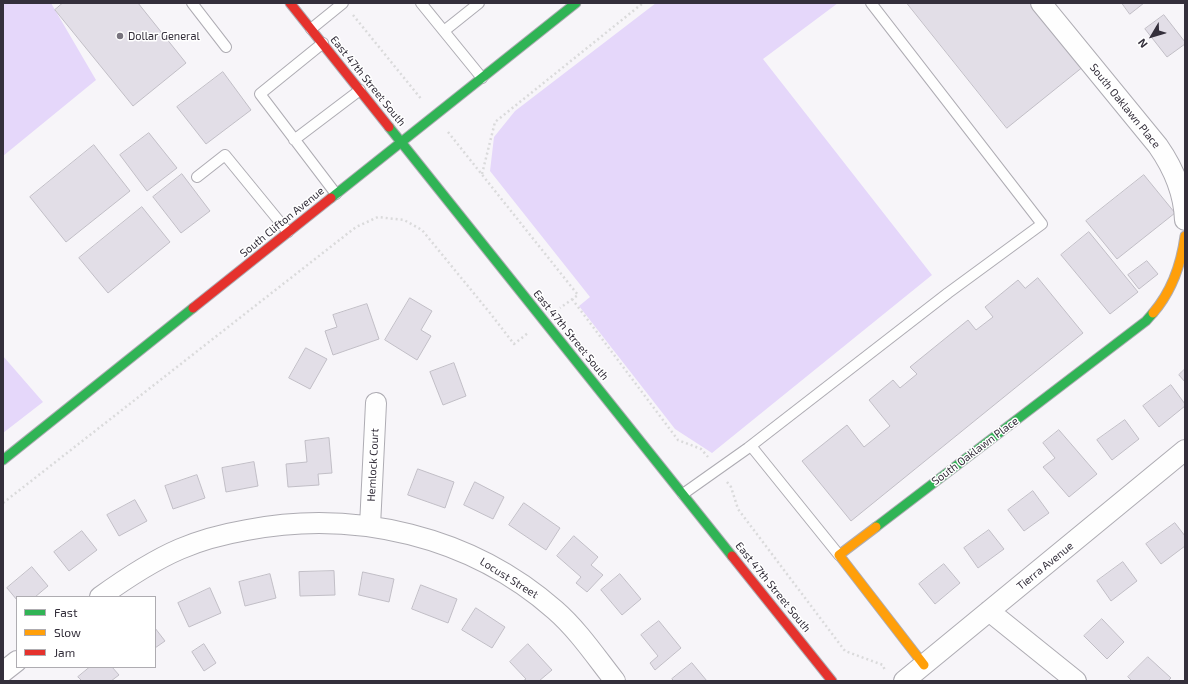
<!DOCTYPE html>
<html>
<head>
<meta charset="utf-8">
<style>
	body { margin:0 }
	#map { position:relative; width:1188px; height:684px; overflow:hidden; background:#f7f5f9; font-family:"Exo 2",sans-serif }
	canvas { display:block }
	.frame { position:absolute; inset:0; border:4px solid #342f3b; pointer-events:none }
	.legend { position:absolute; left:16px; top:596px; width:140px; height:72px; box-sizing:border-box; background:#fff; border:1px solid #aeacb1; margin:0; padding:5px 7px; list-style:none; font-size:12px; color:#342f3b }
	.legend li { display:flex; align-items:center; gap:8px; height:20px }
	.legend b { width:20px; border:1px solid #aeacb1 }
	.north { position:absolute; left:1132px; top:16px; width:40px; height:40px; -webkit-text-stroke:3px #fff; paint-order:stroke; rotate:232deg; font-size:11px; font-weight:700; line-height:16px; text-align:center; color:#342f3b }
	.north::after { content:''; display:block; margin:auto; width:14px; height:18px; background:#342f3b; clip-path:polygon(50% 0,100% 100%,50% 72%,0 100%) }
</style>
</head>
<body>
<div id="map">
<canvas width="1188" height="684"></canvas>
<div class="frame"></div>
<ul class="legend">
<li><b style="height:5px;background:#30b455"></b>Fast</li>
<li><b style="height:5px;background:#ff9f0a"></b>Slow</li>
<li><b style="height:5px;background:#e5322d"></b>Jam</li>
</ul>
<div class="north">N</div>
</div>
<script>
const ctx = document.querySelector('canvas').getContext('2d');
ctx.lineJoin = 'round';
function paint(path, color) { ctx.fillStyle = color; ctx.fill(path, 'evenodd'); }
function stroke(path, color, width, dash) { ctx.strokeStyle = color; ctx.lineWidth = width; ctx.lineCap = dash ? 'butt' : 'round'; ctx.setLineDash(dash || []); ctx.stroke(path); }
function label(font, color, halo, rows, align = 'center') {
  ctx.font = font + ' "Exo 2",sans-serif'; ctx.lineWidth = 3; ctx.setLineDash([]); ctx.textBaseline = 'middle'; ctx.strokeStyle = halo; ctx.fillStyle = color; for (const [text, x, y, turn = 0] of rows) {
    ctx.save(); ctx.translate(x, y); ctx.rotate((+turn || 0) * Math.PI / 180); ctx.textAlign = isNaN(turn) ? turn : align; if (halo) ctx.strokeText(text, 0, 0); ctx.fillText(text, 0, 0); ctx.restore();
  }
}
paint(new Path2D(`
	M 3,3 L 51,3 L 96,80 L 3,156 Z
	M 656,3 L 838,3 L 763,59 L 932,275 L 712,453 L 675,429 L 579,306 L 590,297 L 490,171 L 494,137 L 515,111 Z
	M 3,356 L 43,402 L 3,433 Z`), '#e5d7fa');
const building = new Path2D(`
	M 63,3 L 138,3 L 186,63 L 133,106 L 55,10 Z
	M 907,3 L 1034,3 L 1084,66 L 1007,128 Z
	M 1122,3 L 1144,3 L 1130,14 Z
	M 1164,15 L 1185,42 L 1185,44 L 1167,57 L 1145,29 Z
	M 223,72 L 251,110 L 206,144 L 177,107 Z
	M 149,133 L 177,168 L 147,191 L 120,155 Z
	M 94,145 L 130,191 L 66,242 L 30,197 Z
	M 182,174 L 210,211 L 181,233 L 153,197 Z
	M 1144,175 L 1175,213 L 1117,259 L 1086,221 Z
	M 142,207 L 170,242 L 108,293 L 79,258 Z
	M 1089,232 L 1138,292 L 1110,314 L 1061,255 Z
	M 1147,261 L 1158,274 L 1139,289 L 1128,275 Z
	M 1038,278 L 1083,333 L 851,521 L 802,461 L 847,425 L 864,447 L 890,426 L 869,400 L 893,380 L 900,388 L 917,374 L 910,367 L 968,320 L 976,330 L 993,317 L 985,307 L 1018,280 L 1025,288 Z
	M 410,298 L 432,311 L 421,330 L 431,336 L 417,360 L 385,340 Z
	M 367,304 L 379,339 L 333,355 L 325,331 L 337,327 L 333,315 Z
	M 306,348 L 327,359 L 310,389 L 289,378 Z
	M 454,363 L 466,396 L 443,405 L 430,372 Z
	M 1185,369 L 1185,382 L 1179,375 Z
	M 1171,385 L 1185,404 L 1185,406 L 1159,427 L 1143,406 Z
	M 1125,420 L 1139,439 L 1112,460 L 1097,440 Z
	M 1059,430 L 1097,474 L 1069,497 L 1043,467 L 1055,458 L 1043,443 Z
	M 329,438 L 332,473 L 318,474 L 319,485 L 288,487 L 286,464 L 307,462 L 305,441 Z
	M 254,462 L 258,486 L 226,492 L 222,468 Z
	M 418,469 L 454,482 L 445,508 L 408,495 Z
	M 197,475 L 205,498 L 173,509 L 165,486 Z
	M 475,482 L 504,497 L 493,519 L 464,505 Z
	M 1033,491 L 1049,513 L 1024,531 L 1008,510 Z
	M 135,500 L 147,521 L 119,536 L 107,515 Z
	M 524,503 L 560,528 L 546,550 L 509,525 Z
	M 1175,523 L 1185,536 L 1185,546 L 1161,564 L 1146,544 Z
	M 989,530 L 1004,549 L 978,568 L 964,548 Z
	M 82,531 L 97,550 L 69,571 L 54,552 Z
	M 574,536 L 598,557 L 591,565 L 603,575 L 587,592 L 576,583 L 581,577 L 557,556 Z
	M 1123,562 L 1137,581 L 1111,601 L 1097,581 Z
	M 944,564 L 960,583 L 935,604 L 919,584 Z
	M 32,567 L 48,586 L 35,597 L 17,597 L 17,600 L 7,588 Z
	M 334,571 L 335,595 L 300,596 L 299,572 Z
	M 363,572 L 394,579 L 389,602 L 359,595 Z
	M 270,574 L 276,598 L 245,606 L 239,582 Z
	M 620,574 L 641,599 L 622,615 L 601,590 Z
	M 421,585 L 457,599 L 448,623 L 412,609 Z
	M 210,588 L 221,613 L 189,627 L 178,603 Z
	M 476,608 L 505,627 L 492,648 L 462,630 Z
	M 1102,619 L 1124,642 L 1107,659 L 1084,636 Z
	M 659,621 L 681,648 L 655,670 L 650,663 L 658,656 L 641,635 Z
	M 155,628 L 165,641 L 155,648 Z
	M 204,644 L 216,663 L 204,671 L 192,652 Z
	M 528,644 L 552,670 L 539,681 L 523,681 L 526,679 L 510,662 Z
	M 1148,657 L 1171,678 L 1168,681 L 1132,681 L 1128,677 Z
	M 692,663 L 707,681 L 674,681 L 672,679 Z
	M 90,667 L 112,667 L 119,675 L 111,681 L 82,681 L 78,677 Z`);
paint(building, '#e2dee7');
stroke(building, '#c1bec6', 1);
const lane = new Path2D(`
	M 192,3 L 226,47
	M 421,3 L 482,78
	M 311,29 L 343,3
	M 444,31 L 479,3
	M 323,43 L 260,94 L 336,194
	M 294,140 L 360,90
	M 197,177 L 225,155 L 288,232
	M 751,446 L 839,555
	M 683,494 L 748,448 L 948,293 L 1042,224 L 871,3`);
const street = new Path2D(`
	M 1041,3 L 1158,146 C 1174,169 1184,193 1185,220
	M 370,526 L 376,403
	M 100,597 C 125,579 152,561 180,549 C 201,540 224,534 247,530 C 355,509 471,536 555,610 C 578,630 596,657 615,681
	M 989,611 L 1076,681
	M 3,672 L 17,661
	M 904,681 L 1185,450`);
const fast = new Path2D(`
	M 389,127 L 732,556
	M 331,198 L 576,3
	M 3,460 L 193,308
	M 876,527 L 1146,321 L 1153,313`);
const slow = new Path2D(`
	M 1153,313 C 1172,291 1181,265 1185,236
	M 876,527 L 839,555 L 924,665`);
const jam = new Path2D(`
	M 290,3 L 389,127
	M 193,308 L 331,198
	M 732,556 L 832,681`);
stroke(lane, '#aeacb3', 12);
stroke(street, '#aeacb3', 22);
stroke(fast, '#aeacb3', 11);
stroke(slow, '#aeacb3', 11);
stroke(jam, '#aeacb3', 11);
stroke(new Path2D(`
	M 353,15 L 422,100
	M 448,132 L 578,295 L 560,308
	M 482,174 L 495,122 L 643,3
	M 572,299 L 678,440 L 701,449 L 708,457
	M 727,482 L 731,487 L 738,509 L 845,651 L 883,665 L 885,671
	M 3,503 L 356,227 L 378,217 L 404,220 L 422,230 L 490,313 L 514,344 L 528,333`), '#dadadb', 2.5, [2, 3]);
stroke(lane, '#fefefe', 10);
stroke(street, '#fefefe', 20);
stroke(fast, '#30b455', 9);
stroke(slow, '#ff9f0a', 9);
stroke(jam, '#e5322d', 9);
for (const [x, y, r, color] of [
	[120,36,4,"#78747e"]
]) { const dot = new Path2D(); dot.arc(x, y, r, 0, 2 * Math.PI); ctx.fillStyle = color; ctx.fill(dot); stroke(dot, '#fff', 1.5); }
label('11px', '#342f3b', '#fff', [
	["Dollar General",128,36]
], 'left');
label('11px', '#342f3b', '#fff', [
	["East 47th Street South",368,81,51],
	["South Oaklawn Place",1125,106,51],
	["South Clifton Avenue",282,222,-39],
	["East 47th Street South",571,335,51],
	["South Oaklawn Place",975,451,-37],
	["Hemlock Court",373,465,-87],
	["Tierra Avenue",1045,566,-39],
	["Locust Street",509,578,32],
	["East 47th Street South",773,587,51]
]);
</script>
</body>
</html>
